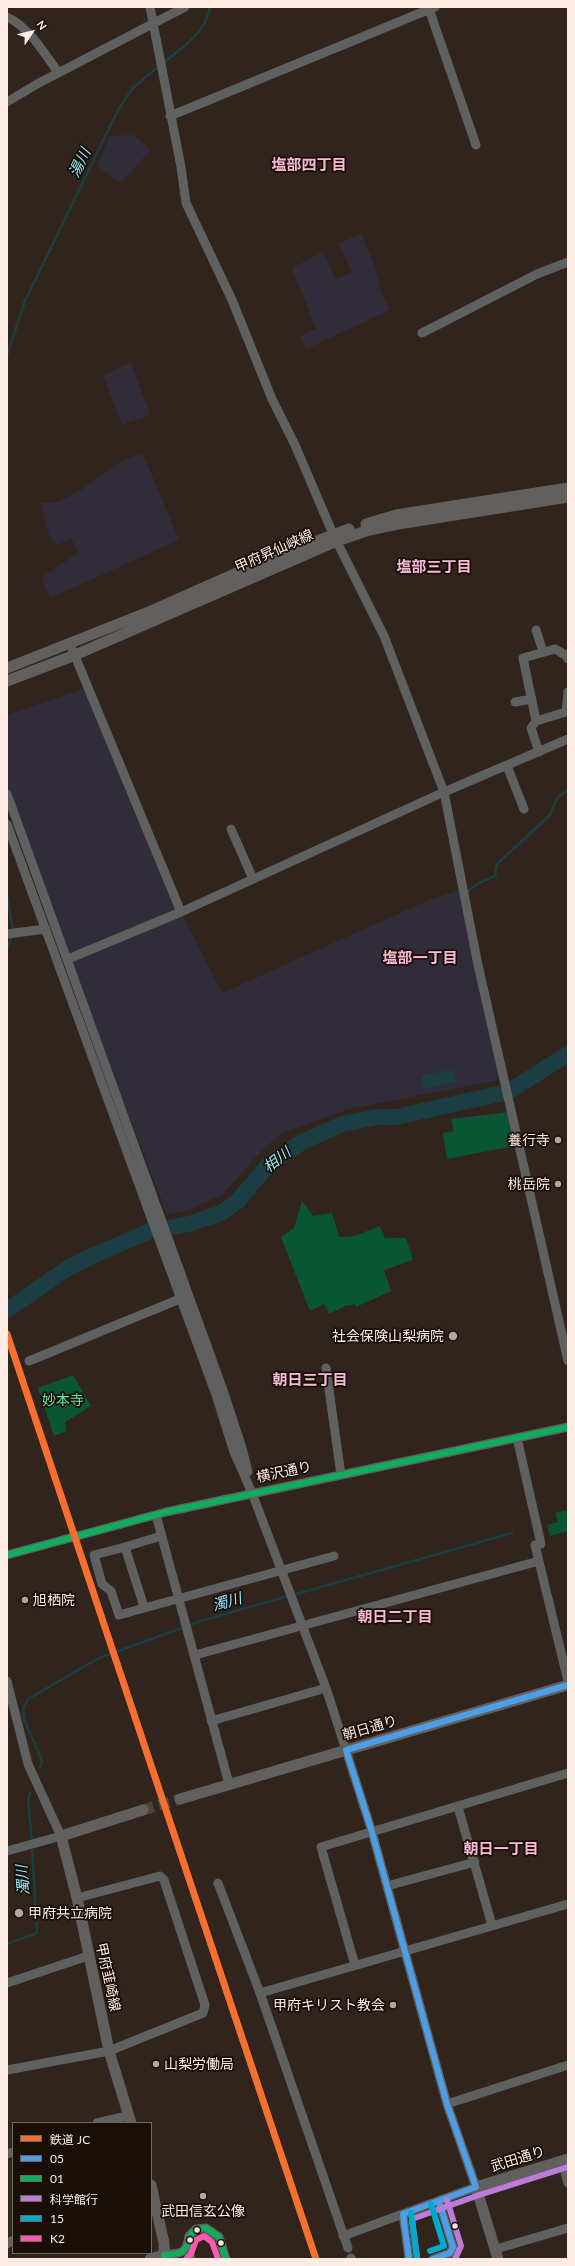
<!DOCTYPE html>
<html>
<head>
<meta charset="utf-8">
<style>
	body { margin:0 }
	#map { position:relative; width:575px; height:2266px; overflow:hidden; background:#31241c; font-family:Lato,"Noto Sans JP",sans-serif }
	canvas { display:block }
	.frame { position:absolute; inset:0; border:8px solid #fdece4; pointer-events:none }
	.legend { position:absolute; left:12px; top:2122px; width:140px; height:132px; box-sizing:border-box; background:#190e08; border:1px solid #746760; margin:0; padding:5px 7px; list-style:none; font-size:12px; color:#fdece4 }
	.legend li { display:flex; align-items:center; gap:8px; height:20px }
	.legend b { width:20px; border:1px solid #746760 }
	.north { position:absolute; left:12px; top:12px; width:40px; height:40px; -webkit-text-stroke:3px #190e08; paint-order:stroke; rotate:55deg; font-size:11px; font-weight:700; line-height:16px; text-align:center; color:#fdece4 }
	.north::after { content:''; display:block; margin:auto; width:14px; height:18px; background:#fdece4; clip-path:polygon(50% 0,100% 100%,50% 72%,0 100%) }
</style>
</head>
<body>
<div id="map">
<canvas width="575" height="2266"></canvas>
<div class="frame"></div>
<ul class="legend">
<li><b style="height:5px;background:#f46f30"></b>鉄道 JC</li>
<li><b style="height:5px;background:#4d9ee5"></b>05</li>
<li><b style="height:5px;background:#0daf5c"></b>01</li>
<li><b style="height:5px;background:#bd7bd9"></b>科学館行</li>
<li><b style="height:5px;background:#00a9ce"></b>15</li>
<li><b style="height:5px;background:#f75aaf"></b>K2</li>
</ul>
<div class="north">N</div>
</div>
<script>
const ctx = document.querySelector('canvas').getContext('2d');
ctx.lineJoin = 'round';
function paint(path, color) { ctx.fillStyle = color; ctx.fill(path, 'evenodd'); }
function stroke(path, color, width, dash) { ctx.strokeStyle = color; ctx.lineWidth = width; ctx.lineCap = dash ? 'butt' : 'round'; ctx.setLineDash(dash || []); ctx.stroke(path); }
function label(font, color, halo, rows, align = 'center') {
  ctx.font = font + ' Lato,"Noto Sans JP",sans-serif'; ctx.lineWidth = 3.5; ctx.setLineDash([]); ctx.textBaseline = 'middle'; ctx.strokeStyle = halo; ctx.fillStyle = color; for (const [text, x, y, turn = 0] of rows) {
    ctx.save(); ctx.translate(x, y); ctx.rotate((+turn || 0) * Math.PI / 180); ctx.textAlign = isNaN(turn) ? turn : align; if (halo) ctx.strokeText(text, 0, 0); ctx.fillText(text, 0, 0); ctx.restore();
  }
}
paint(new Path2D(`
	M 133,135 L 151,150 L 120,183 L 97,166 L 109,136 Z
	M 361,233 L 374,265 L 382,294 L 390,310 L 306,349 L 300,336 L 316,329 L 292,268 L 323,252 L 336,280 L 352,272 L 339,244 Z
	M 131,362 L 150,415 L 122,425 L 103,376 Z
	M 143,454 L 179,540 L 50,598 L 41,578 L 79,552 L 71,539 L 57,545 L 49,535 L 41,503 L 58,502 L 82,489 L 124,460 Z
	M 89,687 L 181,912 L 222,993 L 429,900 L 460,890 L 500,1080 L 348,1109 L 280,1134 L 255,1158 L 223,1194 L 189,1210 L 167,1214 L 68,959 L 7,794 L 7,715 Z`), '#302c39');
paint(new Path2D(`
	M 510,1112 L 519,1145 L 447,1159 L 443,1133 L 454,1131 L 451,1119 Z
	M 302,1201 L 313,1216 L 332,1213 L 339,1237 L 355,1236 L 380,1226 L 385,1238 L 406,1238 L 413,1260 L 384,1270 L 391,1291 L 356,1307 L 355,1304 L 348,1306 L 347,1305 L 329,1314 L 324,1304 L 310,1311 L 281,1237 L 294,1228 Z
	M 73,1375 L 91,1406 L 65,1422 L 67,1431 L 54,1436 L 38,1388 Z
	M 568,1510 L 568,1531 L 550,1536 L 547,1525 L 558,1522 L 555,1513 Z`), '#0a5536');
paint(new Path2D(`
	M 453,1069 L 456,1082 L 424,1089 L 421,1076 Z`), '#1b3e45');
stroke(new Path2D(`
	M 163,63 C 182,48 206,33 210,7
	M 7,355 L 25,301 L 118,110 L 133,88 L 159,66
	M 468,891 L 479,883 L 495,876 L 497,864 L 550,815 L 557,798 L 568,790
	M 7,895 L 13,931
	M 7,949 L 12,936
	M 293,1595 L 512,1533
	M 40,1767 L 42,1761 L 24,1719 L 23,1708 L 28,1699 L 99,1658 L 201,1621 L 288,1596
	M 30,1793 L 28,1801 L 32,1842
	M 7,1944 L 37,1933 L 32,1847`), '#1b3e45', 2.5);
stroke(new Path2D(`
	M 7,1310 L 68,1268 L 94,1255 L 150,1231 L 189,1224 L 221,1213 L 237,1202 L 269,1164 L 302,1142 L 342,1124 L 376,1117 L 396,1117 L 508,1092 L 568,1054`), '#1b3e45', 16);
stroke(new Path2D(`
	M 143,1810 L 180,1799`), '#50423a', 11, [11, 5.5]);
stroke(new Path2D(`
	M 150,7 L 181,167 L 186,203 L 232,300 L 272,399 L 295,445 L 333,534 L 384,636 L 444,792 L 478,965 L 568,1361
	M 429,9 L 476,145
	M 7,17 C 30,28 43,52 58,72
	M 7,102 L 37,84 L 185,7
	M 170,116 L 435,7
	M 422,333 L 537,274 L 568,262
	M 536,630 L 543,652
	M 70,644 L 181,912
	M 515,702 L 532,699
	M 536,721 L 523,658 L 555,649 L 567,656 L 568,659
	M 539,752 L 531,728 L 536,721 L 566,712 L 568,692
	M 507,766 L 524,809
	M 7,794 L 223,1390 L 242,1448 L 248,1472
	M 7,824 L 216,1395 L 234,1452 L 252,1493 L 326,1688 L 346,1750 L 372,1832 L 447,2104 L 476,2187 L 343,2236
	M 231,829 L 253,879
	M 7,934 L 46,929
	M 68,959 L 181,912 L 444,792 L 568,739
	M 29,1361 L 187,1296
	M 326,1368 L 341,1475
	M 517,1438 L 541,1544 L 535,1545 L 568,1681
	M 156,1515 L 229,1784
	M 125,1547 L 94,1555 L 102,1584 L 111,1591 L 119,1615 L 334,1556
	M 7,1555 L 166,1512 L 568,1427
	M 144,1607 L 125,1547 L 161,1536
	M 195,1655 L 539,1561
	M 7,1681 L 28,1764 L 61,1836 L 7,1851
	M 211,1721 L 326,1688
	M 458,1807 L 492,1925
	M 218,1883 L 260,1993 L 348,2248
	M 387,1886 L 475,1862
	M 355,1965 L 321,1847 L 568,1773
	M 7,1983 L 88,1956
	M 260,1993 L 568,1904
	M 7,2070 L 109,2051 L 203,2013 L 205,2005 L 164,1880 L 160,1876 L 77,1898
	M 447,2104 L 568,2065
	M 97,2123 L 127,2116
	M 7,2154 L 13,2152
	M 562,2161 L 568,2183
	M 403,2214 L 409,2259
	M 7,2244 L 13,2240
	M 187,2248 L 191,2259
	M 496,2249 L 568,2228
	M 164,2255 C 181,2252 186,2256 189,2236 L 196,2229 L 206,2228 L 219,2237 L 226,2259
	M 351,2258 L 351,2259
	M 433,2259 L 450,2253 L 453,2247 L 439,2202`), '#5f6160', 9);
stroke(new Path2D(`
	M 366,524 L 396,515 L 568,488
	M 7,668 L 151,611 L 257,564 L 349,529
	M 7,681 L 75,655 L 337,541 L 369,530 L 398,524 L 568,497
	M 180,1799 L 568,1685
	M 131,2123 L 109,2051 L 77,1898 L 61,1836 L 143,1810
	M 151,2185 L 164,2243 L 164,2259
	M 150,2259 L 164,2255
	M 498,2259 L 476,2187 L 568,2159`), '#61605e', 11);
stroke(new Path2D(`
	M 409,2259 L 403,2214 L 476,2187 L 447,2104 L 372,1832 L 346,1750 L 568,1685
	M 433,2259 L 450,2253 L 453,2247 L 439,2202`), '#4d9ee5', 6);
stroke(new Path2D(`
	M 7,1555 L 166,1512 L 568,1427
	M 164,2255 C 170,2254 178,2255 183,2251 C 195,2241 183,2230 206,2228 L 219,2237 L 226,2259`), '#0daf5c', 6);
stroke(new Path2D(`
	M 447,2200 L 461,2246 L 455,2259
	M 417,2258 L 412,2219 L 479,2195 L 568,2167`), '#bd7bd9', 6);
stroke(new Path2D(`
	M 411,2213 L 417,2258
	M 430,2251 L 444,2246 L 431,2204`), '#00a9ce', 6);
stroke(new Path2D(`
	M 186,2259 L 191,2254 L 196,2240 L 204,2236 L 212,2242 L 218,2259`), '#f75aaf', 6);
stroke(new Path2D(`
	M 7,1334 L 316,2259`), '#f46f30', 7);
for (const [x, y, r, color] of [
	[558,1140,4,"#b6a69e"],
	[558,1184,4,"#b6a69e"],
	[453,1336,5,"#b6a69e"],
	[25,1600,4,"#b6a69e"],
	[19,1913,5,"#b6a69e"],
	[393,2005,4,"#b6a69e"],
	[156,2064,4,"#b6a69e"],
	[203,2196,4,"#b6a69e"],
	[455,2226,3.5,"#fdece4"],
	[197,2230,3.5,"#fdece4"],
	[190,2240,3.5,"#fdece4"],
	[221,2243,3.5,"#fdece4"]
]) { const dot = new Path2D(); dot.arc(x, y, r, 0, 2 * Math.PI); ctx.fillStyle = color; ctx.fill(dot); stroke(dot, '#190e08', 1.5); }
label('14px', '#fdece4', '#190e08', [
	["甲府昇仙峡線",274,551,-24],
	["横沢通り",284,1472,-12],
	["朝日通り",370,1728,-16],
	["甲府韮崎線",108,1977,78],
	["武田通り",518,2159,-17]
]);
label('14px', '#fdece4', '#190e08', [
	["養行寺",550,1140],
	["桃岳院",550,1184],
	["社会保険山梨病院",444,1336],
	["旭栖院",33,1600,"left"],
	["甲府共立病院",28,1913,"left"],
	["甲府キリスト教会",385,2005],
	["山梨労働局",164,2064,"left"],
	["武田信玄公像",203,2211,"center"]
], 'right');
label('14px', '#68e6a6', '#190e08', [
	["妙本寺",63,1400]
]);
label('italic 15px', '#91e7fb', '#190e08', [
	["湯川",80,163,-64],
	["相川",277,1160,-38],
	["濁川",227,1602,-16],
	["濁川",23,1880,-94]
]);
label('bold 15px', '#f7b9d6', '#190e08', [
	["塩部四丁目",309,165],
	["塩部三丁目",434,567],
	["塩部一丁目",420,958],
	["朝日三丁目",310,1380],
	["朝日二丁目",395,1617],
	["朝日一丁目",501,1849]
]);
</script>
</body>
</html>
